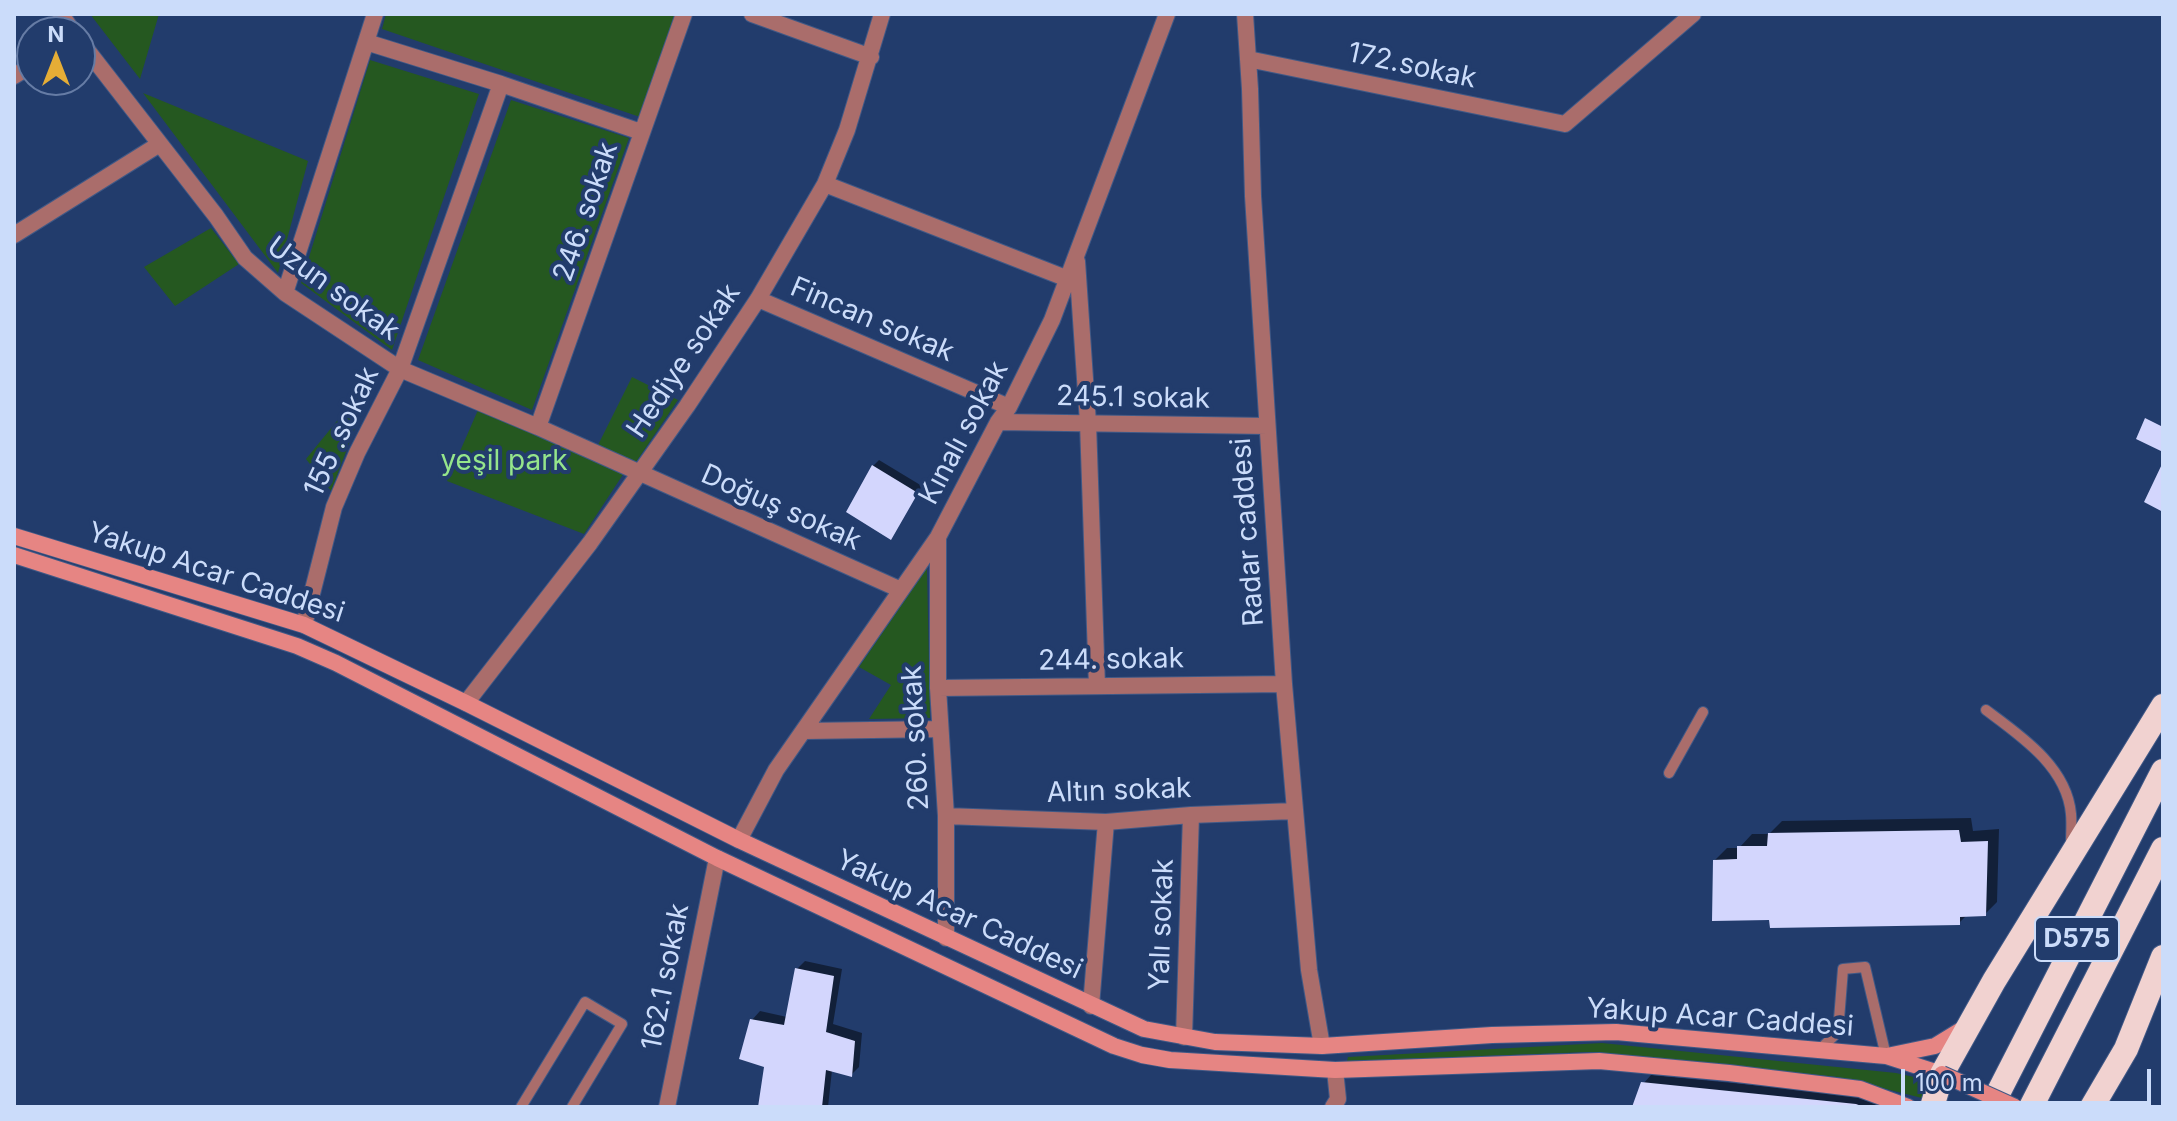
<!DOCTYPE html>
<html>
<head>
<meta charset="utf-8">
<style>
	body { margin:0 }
	#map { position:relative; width:2177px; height:1121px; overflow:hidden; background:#223c6c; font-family:Inter,sans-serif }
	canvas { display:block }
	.frame { position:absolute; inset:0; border:16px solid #cbdcfa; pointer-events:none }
	.north { position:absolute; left:16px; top:16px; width:80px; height:80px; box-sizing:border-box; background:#223c6c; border:2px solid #667ca5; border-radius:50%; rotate:0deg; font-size:22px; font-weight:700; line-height:32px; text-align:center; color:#cbdcfa }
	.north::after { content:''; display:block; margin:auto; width:28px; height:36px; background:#e5ad36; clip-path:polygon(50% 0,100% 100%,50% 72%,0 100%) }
	.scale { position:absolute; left:1901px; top:1069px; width:250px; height:36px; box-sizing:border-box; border:4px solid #cbdcfa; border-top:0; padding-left:10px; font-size:24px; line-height:28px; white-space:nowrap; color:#cbdcfa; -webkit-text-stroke:6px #223c6c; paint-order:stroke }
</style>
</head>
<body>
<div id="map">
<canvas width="2177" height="1121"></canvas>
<div class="frame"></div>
<div class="north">N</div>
<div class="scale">100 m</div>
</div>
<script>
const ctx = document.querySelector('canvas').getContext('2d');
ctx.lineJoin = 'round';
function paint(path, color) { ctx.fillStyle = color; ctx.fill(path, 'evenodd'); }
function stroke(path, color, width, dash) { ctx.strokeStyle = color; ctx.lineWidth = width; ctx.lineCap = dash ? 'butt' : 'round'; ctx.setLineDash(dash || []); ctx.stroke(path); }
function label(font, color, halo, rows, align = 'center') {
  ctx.font = font + ' Inter,sans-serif'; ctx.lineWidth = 8; ctx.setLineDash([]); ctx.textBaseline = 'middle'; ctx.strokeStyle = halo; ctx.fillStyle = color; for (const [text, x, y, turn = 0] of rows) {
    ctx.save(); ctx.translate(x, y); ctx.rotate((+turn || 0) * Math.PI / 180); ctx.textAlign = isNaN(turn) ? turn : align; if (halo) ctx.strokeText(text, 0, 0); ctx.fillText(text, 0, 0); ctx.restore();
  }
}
paint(new Path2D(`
	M 90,14 L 159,14 L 140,79 Z
	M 386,14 L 675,14 L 640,117 L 382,29 Z
	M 370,60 L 479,94 L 392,350 L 301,283 Z
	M 143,93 L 308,161 L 278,273 Z
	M 511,100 L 629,138 L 532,410 L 418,360 Z
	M 211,228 L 239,264 L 175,306 L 144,267 Z
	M 376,373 L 331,491 L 306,459 Z
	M 632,377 L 678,400 L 636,462 L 598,445 Z
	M 478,410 L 624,473 L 584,534 L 447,481 Z
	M 927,568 L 930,718 L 869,719 L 891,685 L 859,667 Z
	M 1602,1043 L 1896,1073 L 1932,1081 L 1926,1099 L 1838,1077 L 1589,1052 L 1347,1061 L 1348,1057 Z`), '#255820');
paint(new Path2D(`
	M 879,460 L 922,486 L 891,537 L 873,466 Z
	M 1971,818 L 1973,831 L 1999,829 L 1997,902 L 1985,914 L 1967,915 L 1959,923 L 1771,918 L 1715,860 L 1727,848 L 1739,848 L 1752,834 L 1769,834 L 1782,821 Z
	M 805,961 L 842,969 L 833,1024 L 862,1033 L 859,1067 L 851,1075 L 832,1070 L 828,1107 L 760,1107 L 766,1066 L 752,1020 L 760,1011 L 787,1017 L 797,969 Z
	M 1651,1075 L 1865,1096 L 1891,1107 L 1634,1107 L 1643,1084 Z`), '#0007');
paint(new Path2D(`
	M 2145,418 L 2163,427 L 2163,452 L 2136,439 Z
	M 2163,462 L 2163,512 L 2144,502 Z
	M 872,465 L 918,493 L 891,540 L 846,512 Z
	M 1959,830 L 1961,842 L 1988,841 L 1986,916 L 1960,917 L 1960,925 L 1770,928 L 1769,920 L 1712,921 L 1713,860 L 1737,859 L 1737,846 L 1767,846 L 1768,833 Z
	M 795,968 L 834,976 L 826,1032 L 855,1041 L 852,1077 L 826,1070 L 822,1107 L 758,1107 L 764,1067 L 739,1059 L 750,1019 L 784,1025 Z
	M 1641,1082 L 1856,1104 L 1864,1107 L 1632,1107 Z`), '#d3d6fd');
const lane = new Path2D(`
	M 1986,710 C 2021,736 2067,767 2071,814 C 2072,824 2071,835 2071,845
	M 1669,773 L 1703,712
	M 1818,1051 L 1838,1032 L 1843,969 L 1865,967 L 1886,1056
	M 521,1107 L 585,1002 L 622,1024 L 572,1107`);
const street = new Path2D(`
	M 61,14 L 73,32
	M 752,14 L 871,57
	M 1245,14 L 1250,89 L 1253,196 L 1284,684 L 1309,970 L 1322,1046
	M 80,41 L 216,216 L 245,258 L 285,293 L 400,369 L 538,427 L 901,590
	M 366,42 L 501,84 L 641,132
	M 1248,59 L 1565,124 L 1693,14
	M 14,76 L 32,65
	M 825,184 L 1068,279
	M 14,235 L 158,145
	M 1077,261 L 1088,423 L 1097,686
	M 285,293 L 375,14
	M 758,299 L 1009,407
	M 998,422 L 1267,426
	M 538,427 L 684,14
	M 938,537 L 938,688 L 946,816 L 946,938
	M 304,625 L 334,507 L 357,453 L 400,369 L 501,84
	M 938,688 L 1284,684
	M 466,703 L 590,543 L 687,406 L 758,299 L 825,184 L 847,130 L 882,14
	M 804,731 L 940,729
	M 946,816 L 1106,822 L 1191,815 L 1294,811
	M 739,840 L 776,770 L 938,537 L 998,422 L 1009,407 L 1052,320 L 1167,14
	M 1091,1006 L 1106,822
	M 1184,1037 L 1191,815
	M 667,1107 L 717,858
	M 1333,1107 L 1338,1099 L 1335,1070`);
const secondary = new Path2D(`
	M 14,536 L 304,625 L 466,703 L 739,840 L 1144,1029 L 1215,1042 L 1322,1046 L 1492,1035 L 1616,1032 L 1886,1056 L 1942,1074
	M 14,555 L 297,646 L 336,663 L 717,858 L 1114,1046 L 1142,1055 L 1170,1060 L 1335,1070 L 1599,1061 L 1729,1073 L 1860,1089 L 1908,1107
	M 1887,1056 L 1935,1046 L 1966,1027`);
const highway = new Path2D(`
	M 1932,1107 L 1942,1074 L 1994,981 L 2163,706
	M 1991,1107 L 2163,771
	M 2031,1107 L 2163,849
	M 2092,1107 L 2126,1049 L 2163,957`);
stroke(lane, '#405986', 12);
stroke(street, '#405986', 18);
stroke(secondary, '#405986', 18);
stroke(highway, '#405986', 26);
stroke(lane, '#aa6d6b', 10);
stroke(street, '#aa6d6b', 16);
stroke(secondary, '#e68583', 16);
stroke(highway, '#f1d2d0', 24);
const secondaryBridge = new Path2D(`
	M 1942,1074 L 2015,1107`);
stroke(secondaryBridge, '#405986', 18, []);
stroke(secondaryBridge, '#e68583', 16);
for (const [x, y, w] of [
	[2077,939,84]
]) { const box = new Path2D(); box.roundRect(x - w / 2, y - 22, w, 44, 6); ctx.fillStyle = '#223c6c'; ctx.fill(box); stroke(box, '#cbdcfa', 2); }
label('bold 26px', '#cbdcfa', null, [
	["D575",2077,939]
]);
label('28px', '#cbdcfa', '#223c6c', [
	["172.sokak",1412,66,12],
	["246. sokak",586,212,-71],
	["Uzun sokak",333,289,36],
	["Fincan sokak",872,320,23],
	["Hediye sokak",684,361,-56],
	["245.1 sokak",1133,398,1],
	["155 .sokak",342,432,-65],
	["Kınalı sokak",964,433,-62],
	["Doğuş sokak",781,508,24],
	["Radar caddesi",1248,532,-94],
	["Yakup Acar Caddesi",216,573,18],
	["244. sokak",1111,660,-1],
	["260. sokak",916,738,-93],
	["Altın sokak",1119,791,-2],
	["Yakup Acar Caddesi",959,915,25],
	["Yalı sokak",1162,925,-88],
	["162.1 sokak",666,977,-79],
	["Yakup Acar Caddesi",1720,1018,4]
]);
label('28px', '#95e58b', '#223c6c', [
	["yeşil park",504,462]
]);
</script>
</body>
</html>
